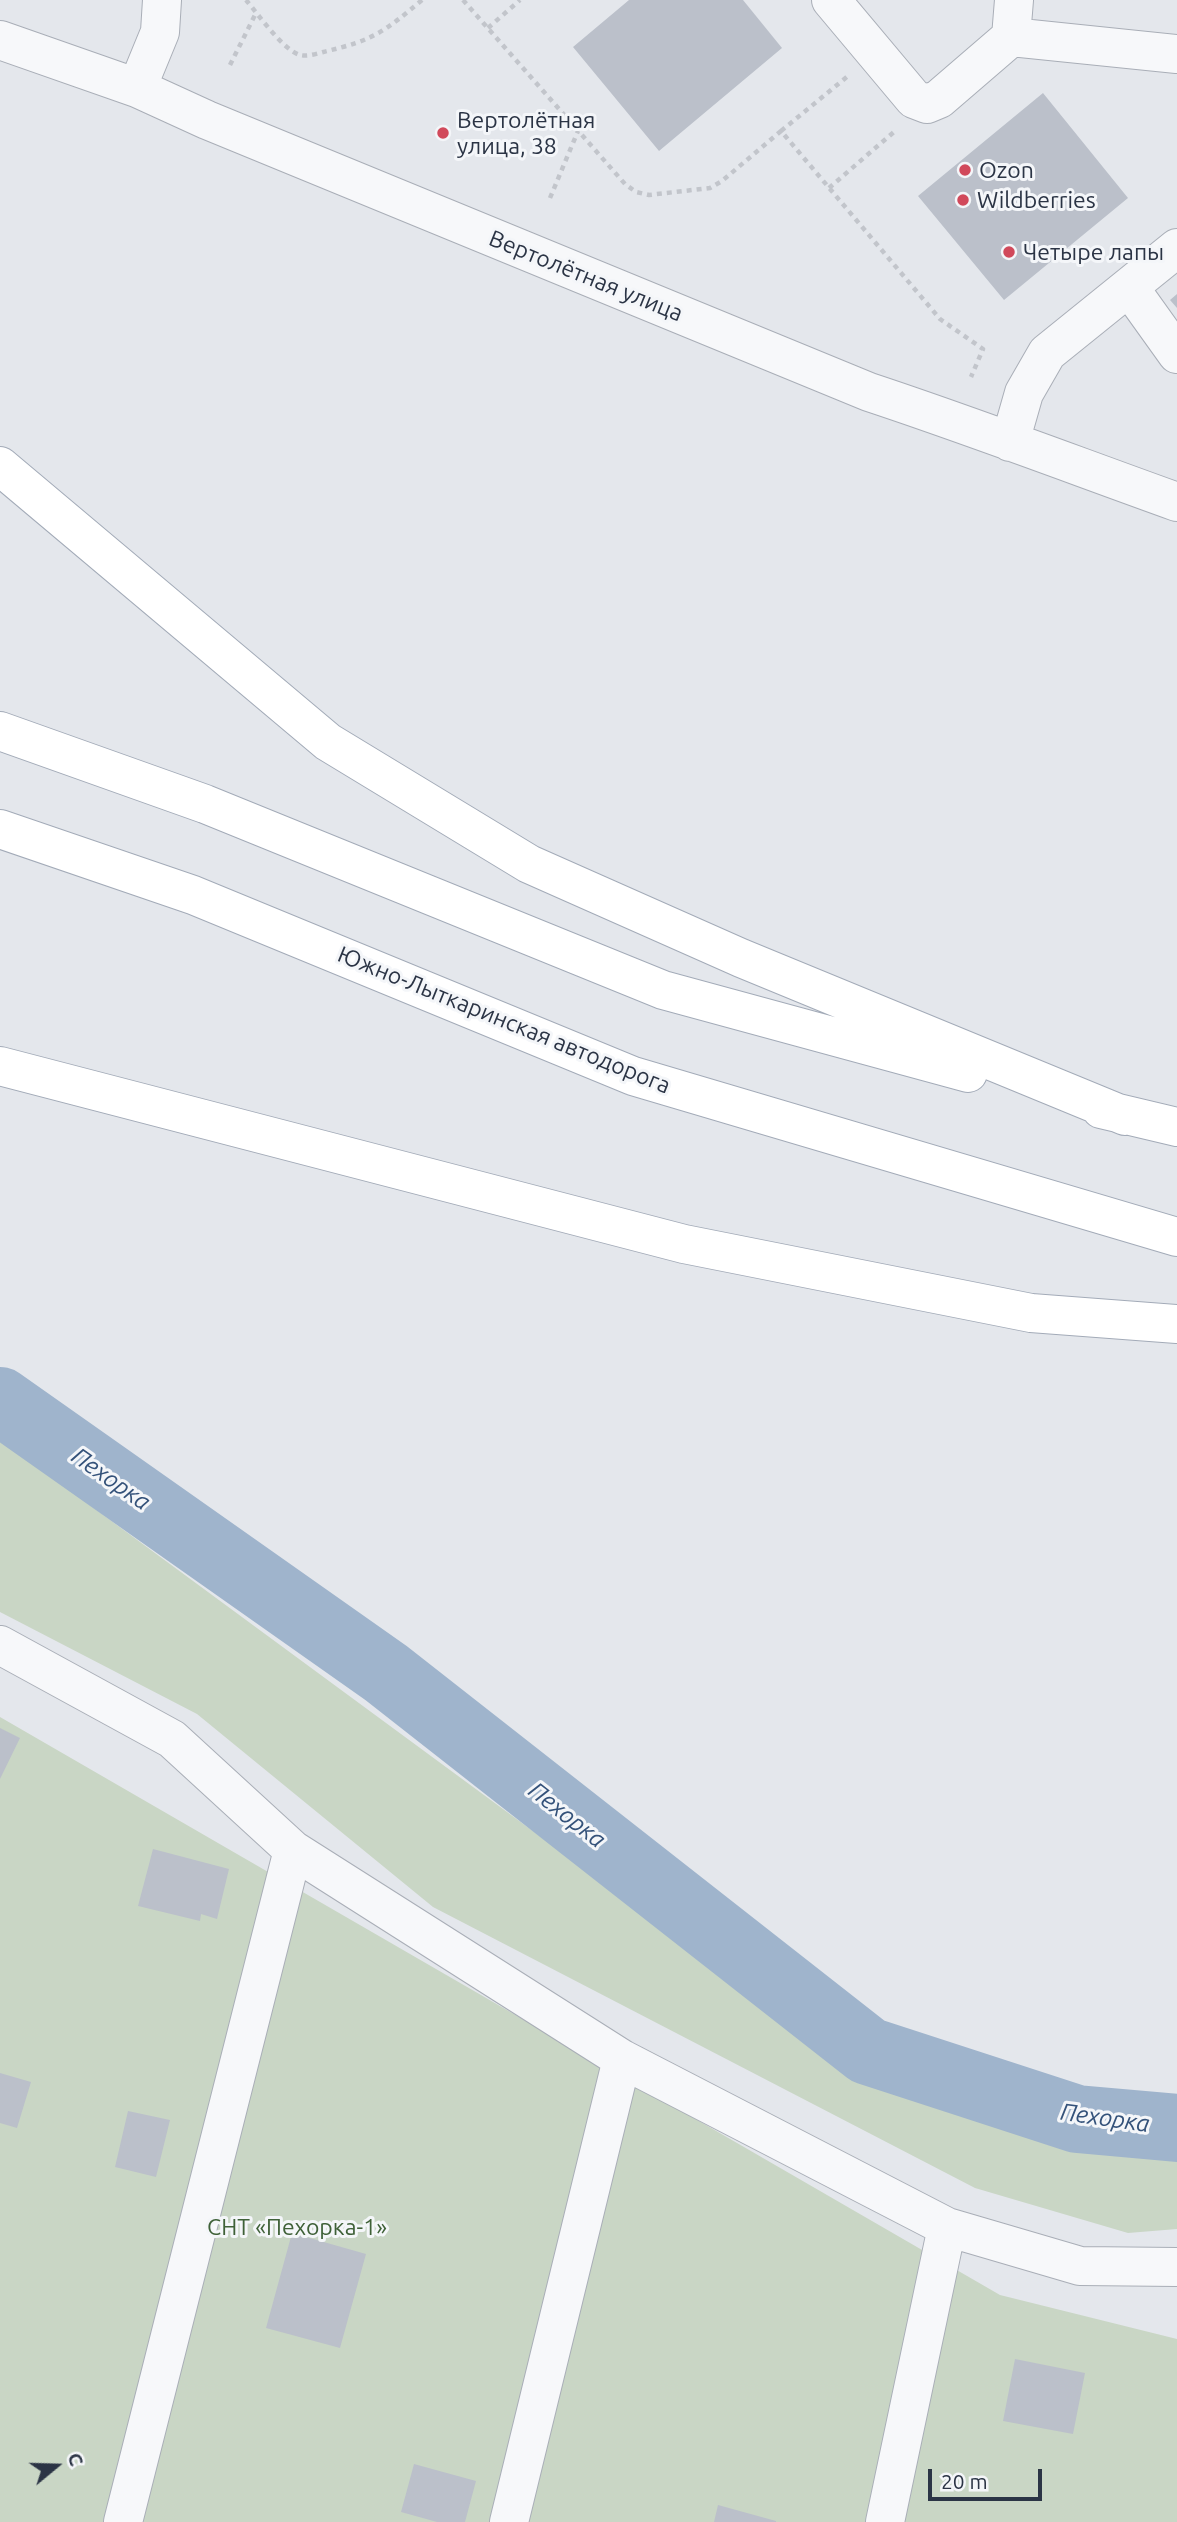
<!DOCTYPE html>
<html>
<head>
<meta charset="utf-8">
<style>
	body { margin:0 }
	#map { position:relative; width:1177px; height:2522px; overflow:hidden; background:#e4e7ec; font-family:Ubuntu,sans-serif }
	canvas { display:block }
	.north { position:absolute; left:21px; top:2431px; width:70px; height:70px; -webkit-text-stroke:5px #f4f6f9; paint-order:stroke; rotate:71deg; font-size:19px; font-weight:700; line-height:28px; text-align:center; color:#2b3445 }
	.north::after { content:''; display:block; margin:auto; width:24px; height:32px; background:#2b3445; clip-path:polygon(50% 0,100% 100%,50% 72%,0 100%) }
	.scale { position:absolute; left:928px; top:2469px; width:114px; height:32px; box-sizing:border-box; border:4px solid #2b3445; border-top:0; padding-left:9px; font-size:21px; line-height:24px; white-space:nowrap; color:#2b3445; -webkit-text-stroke:5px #f4f6f9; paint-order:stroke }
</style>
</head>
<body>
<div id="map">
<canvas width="1177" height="2522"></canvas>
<div class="north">С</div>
<div class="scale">20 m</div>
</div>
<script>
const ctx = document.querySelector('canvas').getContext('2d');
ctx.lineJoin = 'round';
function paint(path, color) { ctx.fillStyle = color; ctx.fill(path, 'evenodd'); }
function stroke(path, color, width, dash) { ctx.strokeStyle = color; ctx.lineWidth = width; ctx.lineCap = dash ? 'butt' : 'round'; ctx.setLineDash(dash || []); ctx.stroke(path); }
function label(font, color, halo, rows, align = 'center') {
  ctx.font = font + ' Ubuntu,sans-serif'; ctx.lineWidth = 6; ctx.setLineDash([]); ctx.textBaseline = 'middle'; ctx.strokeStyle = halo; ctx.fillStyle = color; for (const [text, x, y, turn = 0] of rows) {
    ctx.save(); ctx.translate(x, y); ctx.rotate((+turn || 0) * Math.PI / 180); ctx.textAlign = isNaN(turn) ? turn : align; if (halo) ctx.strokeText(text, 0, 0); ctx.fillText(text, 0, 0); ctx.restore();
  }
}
paint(new Path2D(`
	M 0,1439 L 836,2054 L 909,2091 L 1074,2148 L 1177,2147 L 1177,2229 L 1128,2233 L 975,2188 L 433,1907 L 197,1714 L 0,1612 Z
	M 0,1717 L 1000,2295 L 1177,2339 L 1177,2522 L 0,2522 Z`), '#c9d6c5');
stroke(new Path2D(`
	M 0,1401 L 386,1673 L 868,2051 L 1077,2119 L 1177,2128`), '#9fb4cc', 68);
paint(new Path2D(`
	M 629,0 L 743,0 L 782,48 L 659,151 L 573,47 Z
	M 1043,93 L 1128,198 L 1004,300 L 918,196 Z
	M 1177,294 L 1177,308 L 1170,300 Z
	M 0,1728 L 20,1738 L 0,1779 Z
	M 153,1849 L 229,1869 L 217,1919 L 201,1914 L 200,1921 L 138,1906 Z
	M 0,2073 L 31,2082 L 17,2128 L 0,2123 Z
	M 128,2111 L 170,2120 L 156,2177 L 115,2167 Z
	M 292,2233 L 366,2254 L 340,2348 L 266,2328 Z
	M 1015,2359 L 1085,2373 L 1073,2434 L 1003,2421 Z
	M 414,2464 L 476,2481 L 465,2522 L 437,2522 L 401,2512 Z
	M 718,2505 L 776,2521 L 776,2522 L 714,2522 Z`), '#bbc0ca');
const minor = new Path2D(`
	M 831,0 L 914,99 L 927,104 L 939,99 L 1011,37 L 1177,54
	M 1011,37 L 1014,0
	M 0,40 L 137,88 L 207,120 L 869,392 C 972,426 1074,465 1177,502
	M 137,88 L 160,32 L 162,0
	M 1129,287 L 1177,354
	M 1010,442 L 1024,393 L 1047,353 L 1177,248
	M 0,1645 L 172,1739 L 293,1850 L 622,2059 L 947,2227 L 1080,2266 L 1177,2267
	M 123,2522 L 293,1850
	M 509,2522 L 622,2059
	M 885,2522 L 947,2227`);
const major = new Path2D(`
	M 0,466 L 328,742 L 529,864 L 741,958 L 1125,1116
	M 0,731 L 205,804 L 663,990 L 968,1073
	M 0,829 L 193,895 L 633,1076 L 1177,1237
	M 0,1066 L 684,1244 L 1031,1313 L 1177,1324
	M 1101,1109 L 1177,1127`);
stroke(minor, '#a9aeb7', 40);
stroke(major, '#a3abb8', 40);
stroke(new Path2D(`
	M 246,0 C 258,14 283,50 300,55 C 308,57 319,53 327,51 C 374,40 385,31 422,0
	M 463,0 L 625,184 L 636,192 L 649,195 L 710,188 L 722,181 L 781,131 L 940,319 L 983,349 L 971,377
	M 488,28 L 520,0
	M 230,65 L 256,13
	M 781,131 L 848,76
	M 829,188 L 895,131
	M 550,198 L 578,131`), '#c2c5cb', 4.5, [5, 5]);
stroke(minor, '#f7f8fa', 38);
stroke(major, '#fff', 38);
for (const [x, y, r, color] of [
	[443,133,7,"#d1495b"],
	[965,170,7,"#d1495b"],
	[963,200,7,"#d1495b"],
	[1009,252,7,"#d1495b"]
]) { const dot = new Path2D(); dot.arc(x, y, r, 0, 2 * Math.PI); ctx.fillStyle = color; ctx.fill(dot); stroke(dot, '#f4f6f9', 2.5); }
label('23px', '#2b3445', '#f4f6f9', [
	["Вертолётная",457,120],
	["улица, 38",457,146],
	["Ozon",979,170],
	["Wildberries",977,200],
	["Четыре лапы",1023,252]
], 'left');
label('23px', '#2b3445', '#f4f6f9', [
	["Вертолётная улица",586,276,22],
	["Южно-Лыткаринская автодорога",504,1020,22]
]);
label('23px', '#3f6138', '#f4f6f9', [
	["СНТ «Пехорка-1»",297,2227]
]);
label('italic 24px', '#34527a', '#f4f6f9', [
	["Пехорка",111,1479,35],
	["Пехорка",567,1815,38],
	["Пехорка",1105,2118,8]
]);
</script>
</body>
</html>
